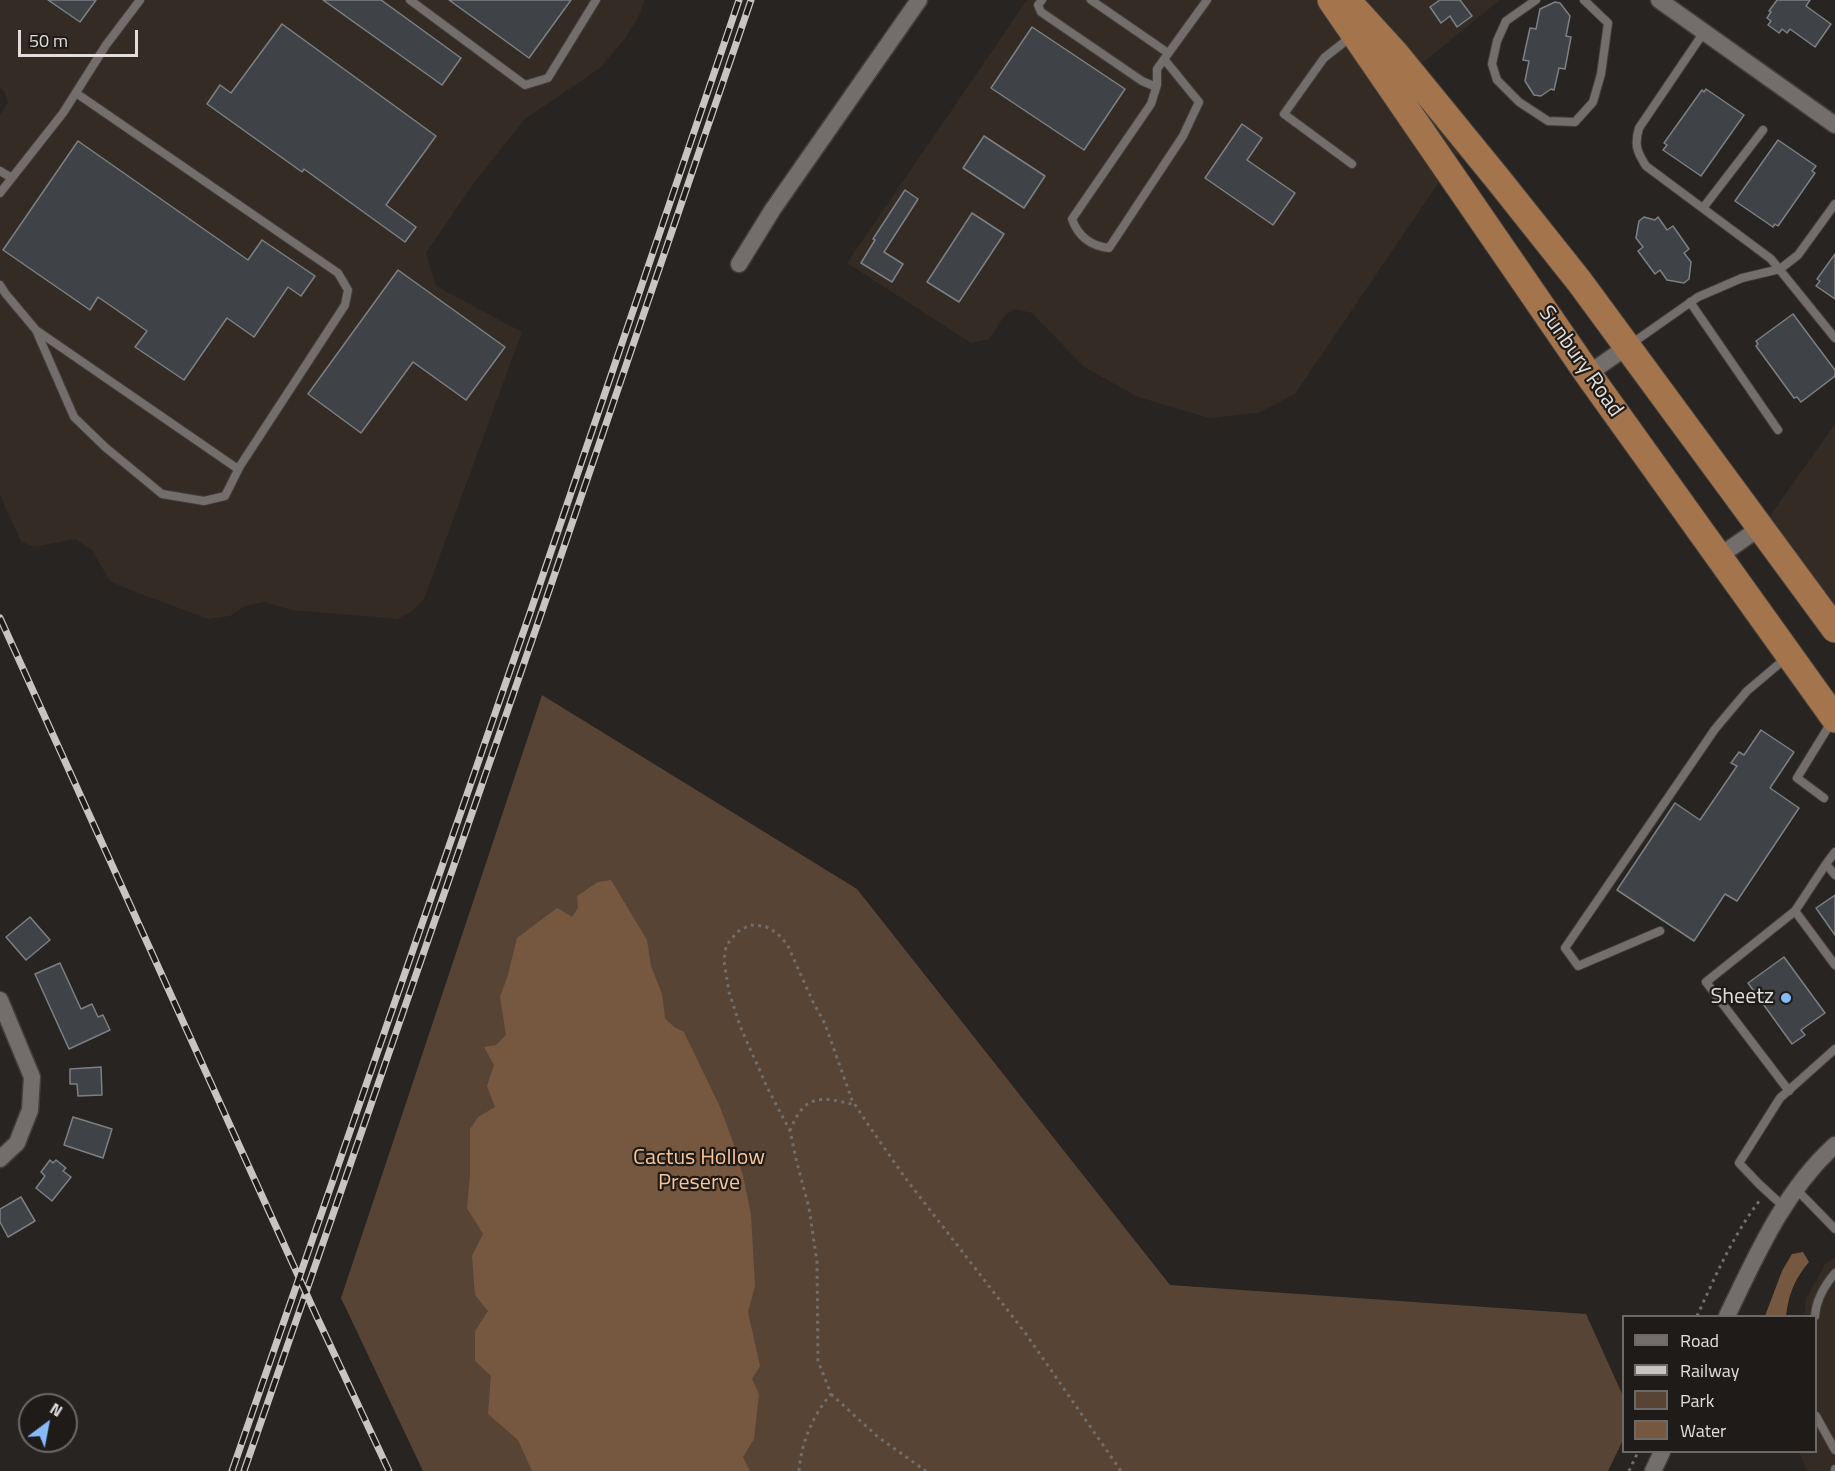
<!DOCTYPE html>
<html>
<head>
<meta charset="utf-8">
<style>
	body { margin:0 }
	#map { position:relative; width:1835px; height:1471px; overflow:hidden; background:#282421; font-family:"Titillium Web",sans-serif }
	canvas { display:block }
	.legend { position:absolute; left:1622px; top:1315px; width:195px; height:138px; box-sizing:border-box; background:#1e1b18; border:2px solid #6c6966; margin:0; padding:8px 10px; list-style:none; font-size:18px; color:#e1dedc }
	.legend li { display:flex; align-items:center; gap:12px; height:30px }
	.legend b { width:30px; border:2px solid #6c6966 }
	.north { position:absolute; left:18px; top:1393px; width:60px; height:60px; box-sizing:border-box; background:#1e1b18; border:2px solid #6c6966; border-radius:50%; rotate:32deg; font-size:16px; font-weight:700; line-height:24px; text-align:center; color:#e1dedc }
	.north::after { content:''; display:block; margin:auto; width:21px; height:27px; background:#85bbfb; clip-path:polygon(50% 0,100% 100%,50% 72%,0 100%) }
	.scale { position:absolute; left:18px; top:30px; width:120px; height:27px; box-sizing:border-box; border:3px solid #e1dedc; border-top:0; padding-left:8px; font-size:18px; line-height:21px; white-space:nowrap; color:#e1dedc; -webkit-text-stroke:4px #1e1b18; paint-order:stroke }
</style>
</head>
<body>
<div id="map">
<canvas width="1835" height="1471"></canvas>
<ul class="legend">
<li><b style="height:8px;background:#736e6b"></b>Road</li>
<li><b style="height:8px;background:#c8c4c2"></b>Railway</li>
<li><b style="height:16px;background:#584434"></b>Park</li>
<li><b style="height:16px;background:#765840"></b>Water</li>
</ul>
<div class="north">N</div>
<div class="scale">50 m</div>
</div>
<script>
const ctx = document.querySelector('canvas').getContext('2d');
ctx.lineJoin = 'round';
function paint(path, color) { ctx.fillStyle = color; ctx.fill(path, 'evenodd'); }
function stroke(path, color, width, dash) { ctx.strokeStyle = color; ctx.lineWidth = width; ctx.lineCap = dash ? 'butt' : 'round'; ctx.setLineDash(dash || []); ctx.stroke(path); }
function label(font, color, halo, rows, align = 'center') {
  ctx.font = font + ' "Titillium Web",sans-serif'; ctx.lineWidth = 4.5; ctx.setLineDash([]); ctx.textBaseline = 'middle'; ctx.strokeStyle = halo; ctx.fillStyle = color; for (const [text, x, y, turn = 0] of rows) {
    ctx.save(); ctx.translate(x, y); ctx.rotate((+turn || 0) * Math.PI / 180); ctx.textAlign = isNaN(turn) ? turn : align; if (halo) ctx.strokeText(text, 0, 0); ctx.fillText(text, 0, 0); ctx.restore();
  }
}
paint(new Path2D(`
	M 0,0 L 645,0 L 638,18 L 624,40 L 600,68 L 525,119 L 473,184 L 426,253 L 436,286 L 522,332 L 424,599 L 411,612 L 397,619 L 292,610 L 264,602 L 245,606 L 230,616 L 208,619 L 125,588 L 110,581 L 92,550 L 75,539 L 34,547 L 21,541 L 0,495 L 0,115 L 8,102 L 4,91 L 0,88 Z
	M 1027,0 L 1500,0 L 1416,68 L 1472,133 L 1295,394 L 1258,413 L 1209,418 L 1138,397 L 1084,367 L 1032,313 L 1015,309 L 1005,315 L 989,339 L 971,343 L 847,263 Z
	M 1835,424 L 1835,613 L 1768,519 Z
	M 1835,1258 L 1835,1471 L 1807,1471 L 1799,1452 L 1816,1452 L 1816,1316 L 1804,1316 L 1806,1299 L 1825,1264 Z`), '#342b24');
paint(new Path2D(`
	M 542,695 L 857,889 L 1170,1285 L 1586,1314 L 1623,1396 L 1623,1440 L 1608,1471 L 423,1471 L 341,1298 Z`), '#584434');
paint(new Path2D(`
	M 611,880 L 647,940 L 651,966 L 662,994 L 665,1018 L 674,1027 L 684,1032 L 720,1107 L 733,1142 L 743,1176 L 751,1214 L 755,1286 L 748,1312 L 760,1366 L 752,1379 L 759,1394 L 754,1439 L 743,1457 L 750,1471 L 532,1471 L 518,1440 L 488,1414 L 491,1376 L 475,1361 L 475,1331 L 488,1311 L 475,1295 L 472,1256 L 483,1234 L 467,1208 L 470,1176 L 470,1129 L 478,1117 L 495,1107 L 487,1086 L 494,1065 L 484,1047 L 496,1045 L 506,1035 L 500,997 L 508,975 L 517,938 L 557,908 L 572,917 L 578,908 L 577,896 L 598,882 Z
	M 1803,1252 L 1809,1262 C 1794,1280 1789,1294 1786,1316 L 1765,1316 L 1782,1271 L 1792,1254 Z`), '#765840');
const building = new Path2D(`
	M 48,0 L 96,0 L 80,22 Z
	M 323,0 L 381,0 L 461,58 L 442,85 Z
	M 449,0 L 571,0 L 529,58 Z
	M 1440,0 L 1460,0 L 1472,16 L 1457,27 L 1450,16 L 1441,23 L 1430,7 Z
	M 1777,0 L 1810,0 L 1806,6 L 1831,24 L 1815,47 L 1790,29 L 1787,33 L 1782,29 L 1779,33 L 1768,25 L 1771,21 L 1767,18 L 1771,12 L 1769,11 Z
	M 1555,2 L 1560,3 L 1570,16 L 1566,36 L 1571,37 L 1565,69 L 1559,68 L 1554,90 L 1551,89 L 1541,96 L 1534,95 L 1525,81 L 1529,61 L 1523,60 L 1530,28 L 1536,29 L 1540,9 Z
	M 282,24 L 436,136 L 386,205 L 416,227 L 405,242 L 304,169 L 302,172 L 207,104 L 220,85 L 231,93 Z
	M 1032,27 L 1125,89 L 1084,150 L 991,88 Z
	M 1706,89 L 1744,115 L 1701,176 L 1663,150 L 1667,145 L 1664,143 L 1702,90 L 1704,92 Z
	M 1242,124 L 1262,138 L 1247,160 L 1295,193 L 1273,225 L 1205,178 Z
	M 984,136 L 1045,176 L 1024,208 L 963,168 Z
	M 1778,140 L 1816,166 L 1812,171 L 1815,173 L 1778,226 L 1775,224 L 1773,227 L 1735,201 Z
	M 78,141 L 248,260 L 262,240 L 315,276 L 301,296 L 288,287 L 254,337 L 227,318 L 184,380 L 135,347 L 147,331 L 98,297 L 90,310 L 3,250 Z
	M 905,190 L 918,199 L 884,252 L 903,264 L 892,282 L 861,263 L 875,240 L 873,239 Z
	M 972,213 L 1004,234 L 959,302 L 927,282 Z
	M 1644,217 L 1655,220 L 1658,217 L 1667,230 L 1673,226 L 1689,249 L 1684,253 L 1691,262 L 1689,279 L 1684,283 L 1667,280 L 1660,270 L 1655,274 L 1638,251 L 1643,247 L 1636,238 L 1639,221 Z
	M 1835,254 L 1835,299 L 1816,286 L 1820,281 L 1817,279 Z
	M 398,270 L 505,347 L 466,400 L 413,362 L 361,433 L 308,394 Z
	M 1793,314 L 1835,370 L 1835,376 L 1801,402 L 1797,397 L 1794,398 L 1756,346 L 1758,344 L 1756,341 Z
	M 1761,730 L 1794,752 L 1770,788 L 1799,808 L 1737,901 L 1725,894 L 1694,941 L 1617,890 L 1675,803 L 1700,820 L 1737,766 L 1731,763 L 1739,752 L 1744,755 Z
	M 1835,895 L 1835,935 L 1816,908 Z
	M 30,917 L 50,940 L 26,960 L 6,937 Z
	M 1784,957 L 1825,1013 L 1801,1030 L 1805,1035 L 1792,1044 L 1748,983 Z
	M 60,963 L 81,1009 L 92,1004 L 98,1017 L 103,1015 L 110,1030 L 69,1049 L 35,974 Z
	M 101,1067 L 102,1095 L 78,1096 L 77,1084 L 70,1084 L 70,1069 Z
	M 73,1117 L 112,1129 L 103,1158 L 64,1145 Z
	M 50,1160 L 53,1163 L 56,1160 L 66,1168 L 63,1171 L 71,1177 L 52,1201 L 36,1188 L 45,1176 L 41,1172 Z
	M 21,1197 L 35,1221 L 8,1237 L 0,1222 L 0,1209 Z`);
paint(building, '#3f4246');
stroke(building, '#7c8084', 1.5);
const service = new Path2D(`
	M 410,0 L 525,85 L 548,78 L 596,0
	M 1042,0 L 1038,5 L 1041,12 L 1142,81 L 1156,87
	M 1091,0 L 1168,53
	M 1536,0 L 1506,21 L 1497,41 L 1492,64 L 1497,80 L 1519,102 L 1548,121 L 1575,122 L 1593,102 L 1601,74 L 1608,23 L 1584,0
	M 1704,32 L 1639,128 C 1634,145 1637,152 1646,166 L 1771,259 L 1835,338
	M 1164,59 L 1199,102 L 1183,136 L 1109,248 C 1091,246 1078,236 1072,219 L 1151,104 L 1157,85 L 1157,69 L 1207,0
	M 1352,164 L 1284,114 L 1324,58 L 1352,36
	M 0,171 L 12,178
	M 0,193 L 63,113 L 106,45 L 140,0
	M 1703,208 L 1763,130
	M 0,285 L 5,293 L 36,330 L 238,469
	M 1690,302 L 1778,430
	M 36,330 L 74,417 L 105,447 L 162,494 L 204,501 L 225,496 L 240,466 L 345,305 L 348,290 L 338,273 L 76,93
	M 1631,344 L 1698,297 L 1742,278 L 1780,269 L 1798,255 L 1835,204
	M 1824,798 L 1797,778 L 1832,721
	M 1826,864 L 1835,852
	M 1795,911 L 1835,965
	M 1660,931 L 1578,966 L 1565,948 L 1715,729 L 1747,691 L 1786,658
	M 1789,1091 L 1706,982 L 1795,911 L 1826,864 L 1835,875
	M 1796,1189 L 1835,1229
	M 1784,1207 L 1759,1184 L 1739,1163 L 1780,1098 L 1835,1049
	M 1815,1316 C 1816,1299 1824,1286 1835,1273
	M 1816,1416 L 1835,1450
	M 1835,1471 L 1835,1469`);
const minor = new Path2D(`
	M 1659,0 L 1835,125
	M 739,264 L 773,209 L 919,0
	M 1588,374 L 1628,346
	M 1718,557 L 1761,527
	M 0,1000 L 32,1077 L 30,1110 L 17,1143 L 0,1159
	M 1727,1316 C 1756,1256 1784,1191 1835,1145
	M 1653,1471 L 1662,1452`);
const trunk = new Path2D(`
	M 1331,0 L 1588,374 L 1835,719
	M 1353,7 L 1395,53 L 1497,178 L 1579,281 L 1835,629`);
stroke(service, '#433f3d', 10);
stroke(minor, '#433f3d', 19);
stroke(trunk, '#433f3d', 29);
stroke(new Path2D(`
	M 790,1131 C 804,1094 820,1096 855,1105
	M 1697,1316 C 1715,1277 1733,1235 1760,1200
	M 831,1394 L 878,1437 L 926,1471
	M 799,1471 C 801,1443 813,1415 831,1394 L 818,1361 L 817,1262 L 809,1208 L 797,1163 L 790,1131 L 767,1087 L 740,1026 L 729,992 L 724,961 L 726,946 L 737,932 L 750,925 L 765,926 L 777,933 L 787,944 L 813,1002 L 825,1024 L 852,1100 L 867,1123 L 906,1179 L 1026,1334 L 1121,1471
	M 1629,1471 L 1638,1452`), '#716d6a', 3, [3, 4.5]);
stroke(service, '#736e6b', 8);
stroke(minor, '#736e6b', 16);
stroke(trunk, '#a4744c', 27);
const rail = new Path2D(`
	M 0,618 L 316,1315 L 389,1471
	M 232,1471 L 530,613 L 739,0
	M 244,1471 L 540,617 L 751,0`);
stroke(rail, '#c8c4c2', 7);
stroke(rail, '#1e1b18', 4.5, [14]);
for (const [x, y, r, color] of [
	[1786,998,6,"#85bbfb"]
]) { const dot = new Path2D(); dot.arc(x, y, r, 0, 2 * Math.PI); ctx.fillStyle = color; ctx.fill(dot); stroke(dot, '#1e1b18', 2); }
label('22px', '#e1dedc', '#1e1b18', [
	["Sunbury Road",1580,362,55]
]);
label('22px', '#e1dedc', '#1e1b18', [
	["Sheetz",1774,998]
], 'right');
label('22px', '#fac499', '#1e1b18', [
	["Cactus Hollow",699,1159],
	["Preserve",699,1184]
]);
</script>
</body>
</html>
